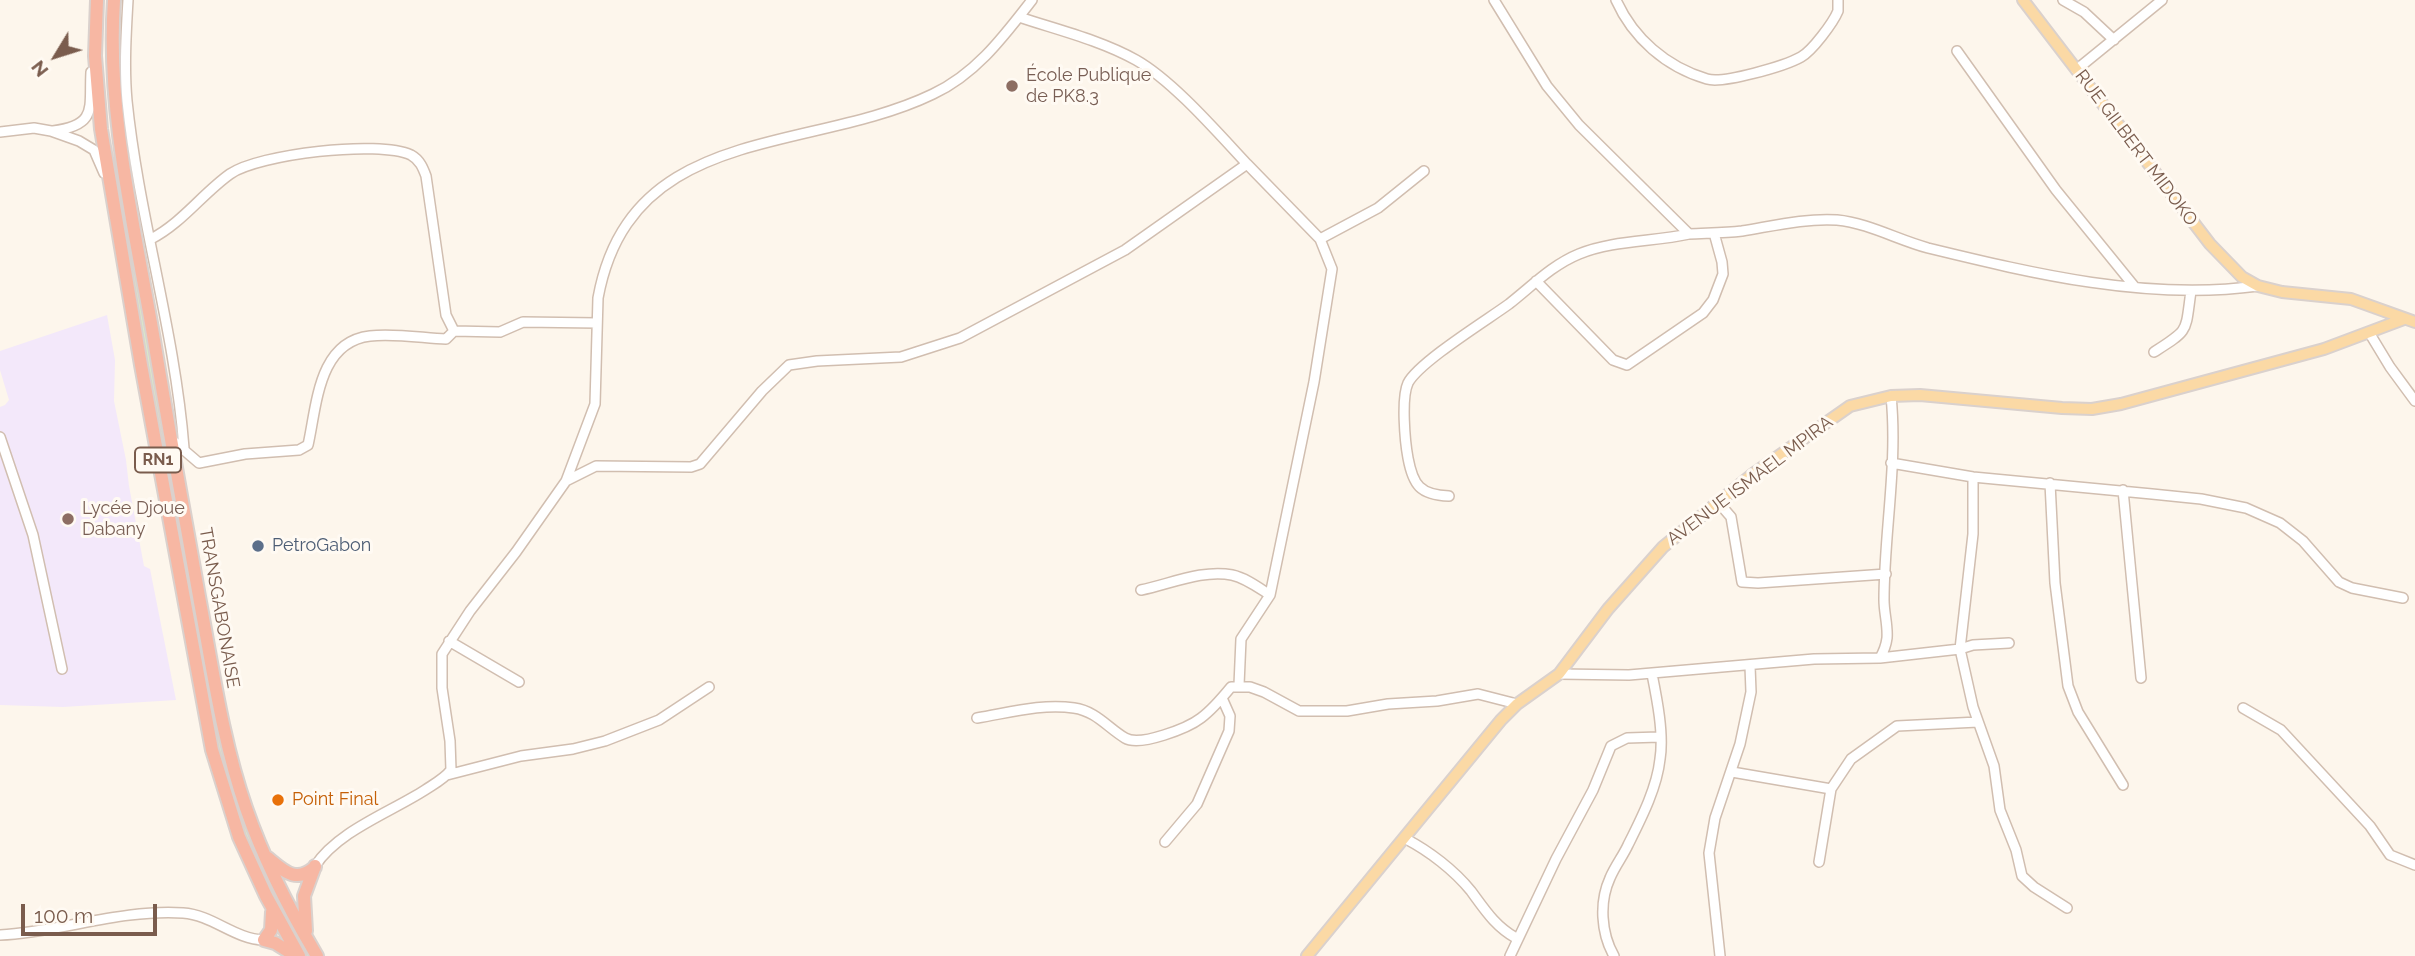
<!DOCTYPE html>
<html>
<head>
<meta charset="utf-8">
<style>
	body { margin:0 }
	#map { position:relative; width:2415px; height:956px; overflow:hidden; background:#fdf6ec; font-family:Raleway,sans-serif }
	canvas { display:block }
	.north { position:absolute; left:21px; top:21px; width:70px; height:70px; -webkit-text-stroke:5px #fffaf3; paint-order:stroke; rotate:232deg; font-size:19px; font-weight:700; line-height:28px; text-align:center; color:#7a5c4d }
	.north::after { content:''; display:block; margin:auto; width:24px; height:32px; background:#7a5c4d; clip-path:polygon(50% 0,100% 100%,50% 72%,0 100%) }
	.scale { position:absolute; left:21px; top:904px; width:136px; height:32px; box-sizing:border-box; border:4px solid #7a5c4d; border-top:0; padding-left:9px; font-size:21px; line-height:24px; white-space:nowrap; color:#7a5c4d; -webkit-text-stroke:5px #fffaf3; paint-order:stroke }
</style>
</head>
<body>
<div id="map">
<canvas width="2415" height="956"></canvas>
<div class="north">N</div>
<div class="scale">100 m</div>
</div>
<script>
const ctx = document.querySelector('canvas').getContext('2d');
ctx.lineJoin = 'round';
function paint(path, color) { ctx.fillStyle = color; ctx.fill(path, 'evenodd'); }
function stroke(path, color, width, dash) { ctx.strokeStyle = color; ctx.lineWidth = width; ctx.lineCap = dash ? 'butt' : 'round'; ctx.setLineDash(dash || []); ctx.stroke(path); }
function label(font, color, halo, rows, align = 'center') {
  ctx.font = font + ' Raleway,sans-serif'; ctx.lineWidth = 6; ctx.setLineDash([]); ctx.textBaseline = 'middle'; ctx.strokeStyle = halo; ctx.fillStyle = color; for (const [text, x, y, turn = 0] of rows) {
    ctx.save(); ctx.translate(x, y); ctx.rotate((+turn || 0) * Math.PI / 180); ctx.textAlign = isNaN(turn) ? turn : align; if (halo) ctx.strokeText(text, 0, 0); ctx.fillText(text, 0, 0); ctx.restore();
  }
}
paint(new Path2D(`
	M 107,315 L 115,360 L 114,401 L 126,460 L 129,486 L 144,566 L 150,569 L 176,700 L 63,707 L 0,705 L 0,407 L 5,405 L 9,400 L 0,370 L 0,351 Z`), '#f3e8fa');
paint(new Path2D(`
	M 131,249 L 168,455 L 163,456 L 128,250 Z
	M 192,590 L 264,869 L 282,907 L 310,956 L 305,956 L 278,909 L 240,824 L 218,749 L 188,591 Z`), '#d8ecc9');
const minor = new Path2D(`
	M 128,0 C 126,34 124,68 127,101 C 139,218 175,331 184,448
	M 1494,0 L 1547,86 L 1579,125 L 1689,234 C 1707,233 1724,233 1742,231 C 1773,226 1805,218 1837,220 C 1868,223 1898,240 1928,248 C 2035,274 2147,301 2258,286
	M 1616,0 C 1633,38 1666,67 1707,79 C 1723,84 1785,66 1801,57 C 1812,51 1833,23 1838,11 C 1838,8 1838,3 1838,0
	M 2063,0 L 2084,12 L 2114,40
	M 1019,17 C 1058,30 1100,40 1136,60 C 1173,81 1217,132 1247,164
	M 1957,51 L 2056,190 L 2134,286
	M 2076,70 L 2162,0
	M 53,131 C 98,125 89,108 91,72
	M 0,132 L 34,128 L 51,131 L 79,141 L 94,150 L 104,173
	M 151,239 C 182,223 202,194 230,174 C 259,154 378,140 411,155 C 420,160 423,168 426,176 L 446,315 L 454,331 L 446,339 C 423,338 393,333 370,336 C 318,342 317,405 308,445 L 299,450 L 245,454 L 199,463 L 171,439
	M 1320,239 L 1378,208 L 1424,171
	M 1536,281 L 1613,360 L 1627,365 L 1703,313 L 1713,300 L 1723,274 L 1722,262 L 1714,233
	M 454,331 L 500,332 L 523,322 L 597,323
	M 2370,334 L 2390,367 L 2415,401
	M 2154,352 C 2190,329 2185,333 2191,291
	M 0,437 L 33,535 L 62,669
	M 1891,463 L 1973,477 L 2152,494 L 2201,499 L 2246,508 L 2280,523 L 2303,541 L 2339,582 L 2352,588 L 2403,598
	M 1973,477 L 1973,534 L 1960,649 L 1973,645 L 2009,643
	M 566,481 L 596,466 L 691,467 L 700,464 L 762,391 L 789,365 L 817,361 L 901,357 L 960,338 L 1125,250 L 1247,164 L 1320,239 L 1332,269 L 1314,382 L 1270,595 L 1241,639 L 1239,685
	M 2050,483 L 2055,583 L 2068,686 L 2078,712 L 2123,785
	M 2123,490 L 2141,678
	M 1449,496 C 1420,495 1413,485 1408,458 C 1405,442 1401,398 1408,383 C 1419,362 1487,320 1509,304 C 1532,286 1552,265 1579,254 C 1613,240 1653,242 1689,234
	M 1718,502 L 1731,517 L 1742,582 L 1758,583 L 1886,574
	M 1141,590 C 1170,584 1203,569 1232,575 C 1246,578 1259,588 1270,595
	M 449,641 L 519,682
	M 1880,658 C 1884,651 1886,646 1887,638 C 1888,625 1884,613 1884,600 C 1884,533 1898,464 1891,396
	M 1559,674 L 1629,675 L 1814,659 L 1880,658 L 1960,649 L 1973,707 L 1994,766 L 2000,810 L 2016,850 L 2022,876 L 2034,887 L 2067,908
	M 2243,708 L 2281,730 L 2370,826 L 2390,855 L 2415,865
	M 977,718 C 1008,713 1042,703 1074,708 C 1096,711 1108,728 1125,738 C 1140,747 1188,728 1201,718 C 1213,709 1222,698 1231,687 L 1250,687 L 1264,692 L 1299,711 L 1347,711 L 1388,704 L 1437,701 L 1478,694 L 1517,704
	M 1732,772 L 1831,789
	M 447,775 L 521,756 L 573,749 L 605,741 L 659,720 L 709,687
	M 1406,839 C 1429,851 1454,870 1471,891 C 1485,910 1495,926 1516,938
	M 1165,842 L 1197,804 L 1229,731 L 1230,716 L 1222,698
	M 1819,862 L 1831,789 L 1851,759 L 1897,726 L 1978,722
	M 315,866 C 338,831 389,813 425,790 C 434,784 444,779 451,770 L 450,741 L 442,688 L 442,654 L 470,611 L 516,552 L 566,481 L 595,404 L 598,298 C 630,123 809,154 933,94 C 976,74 1004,36 1032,0
	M 0,935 C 61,932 120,909 183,913 C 213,915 234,939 264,940
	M 1510,956 L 1556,859 L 1593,790 L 1611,746 L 1627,738 L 1659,737
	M 1614,956 C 1601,933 1599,902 1610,878 C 1615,866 1623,856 1628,845 C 1641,819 1657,788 1660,759 C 1664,734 1657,699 1652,674
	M 1720,956 L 1709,853 L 1715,818 L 1740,744 L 1751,692 L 1750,666`);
const major = new Path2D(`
	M 2023,0 L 2210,244 L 2242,277 L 2258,286 L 2282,292 L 2351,299 L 2415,322
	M 1307,956 L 1501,720 L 1517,704 L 1559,674 L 1608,609 L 1663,547 L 1753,474 L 1850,406 L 1891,396 L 1920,395 L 2062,408 L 2092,409 L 2121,404 L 2324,349 L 2404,319`);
const highway = new Path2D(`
	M 97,0 L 95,56 L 101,129 L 141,365 L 212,750 L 239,837 L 266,896 L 299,956
	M 114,0 C 106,115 136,233 155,346 C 169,431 185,517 200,602 C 213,671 223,742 246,808 C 264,860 289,909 317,956
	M 268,858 C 284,871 296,884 315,867
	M 272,912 L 271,930 L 264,940 L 275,943 L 296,956
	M 306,931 L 304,896 L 315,866`);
stroke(minor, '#d1beb0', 12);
stroke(major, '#dad1cd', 14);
stroke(highway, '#dad1cd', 16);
stroke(minor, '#fff', 9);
stroke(major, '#fbd9a5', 10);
stroke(highway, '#f7b7a3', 12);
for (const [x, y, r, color] of [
	[1012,86,7,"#8d6e63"],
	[68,519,7,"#8d6e63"],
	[258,546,7,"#5c6f8a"],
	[278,800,7,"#e8710a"]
]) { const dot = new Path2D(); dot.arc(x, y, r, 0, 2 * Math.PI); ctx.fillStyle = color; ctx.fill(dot); stroke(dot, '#fffaf3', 2.5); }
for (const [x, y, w] of [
	[158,460,46]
]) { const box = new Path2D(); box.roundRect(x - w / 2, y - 12.5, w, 25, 5); ctx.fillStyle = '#fffaf3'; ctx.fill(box); stroke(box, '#7a5c4d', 2); }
label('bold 16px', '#7a5c4d', null, [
	["RN1",158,460]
]);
label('18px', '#785e54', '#fffaf3', [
	["École Publique",1026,76],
	["de PK8.3",1026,97],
	["Lycée Djoue",82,509],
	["Dabany",82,530]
], 'left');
label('18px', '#7a5c4d', '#fffaf3', [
	["RUE GILBERT MIDOKO",2136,148,53],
	["AVENUE ISMAEL MPIRA",1750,481,-37],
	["TRANSGABONAISE",219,608,80]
]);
label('18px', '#4e5e75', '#fffaf3', [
	["PetroGabon",272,546]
], 'left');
label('18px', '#c56008', '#fffaf3', [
	["Point Final",292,800]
], 'left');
</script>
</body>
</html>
